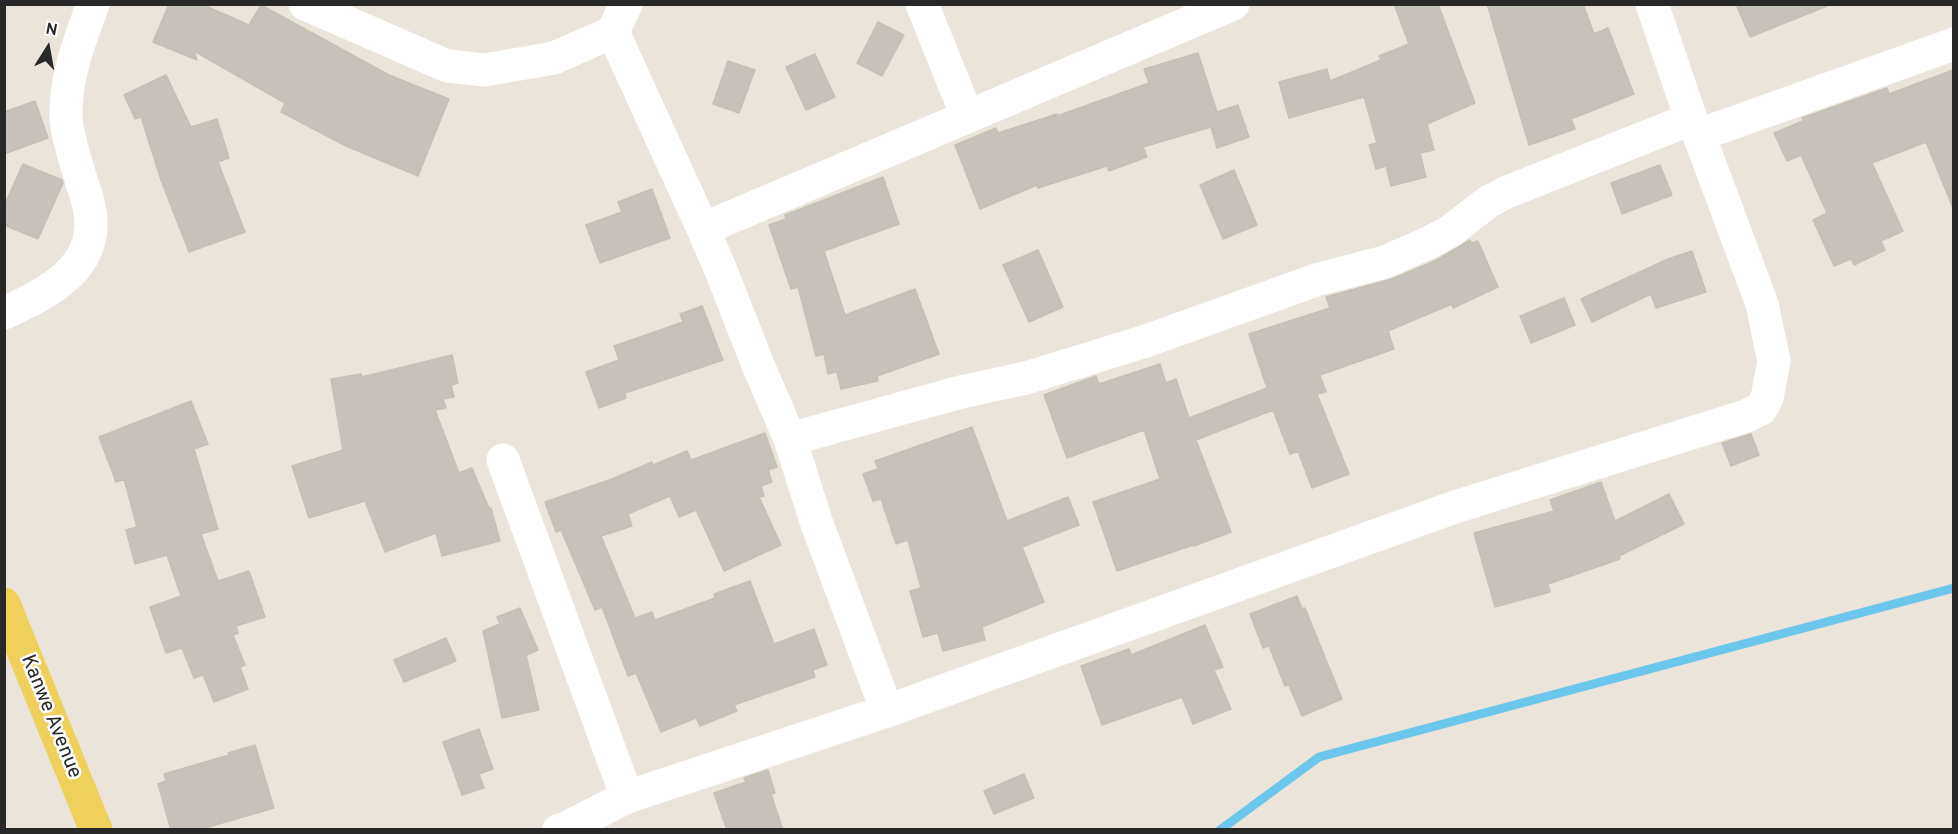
<!DOCTYPE html>
<html>
<head>
<meta charset="utf-8">
<style>
	body { margin:0 }
	#map { position:relative; width:1958px; height:834px; overflow:hidden; background:#ebe4da; font-family:Overpass,sans-serif }
	canvas { display:block }
	.frame { position:absolute; inset:0; border:6px solid #282828; pointer-events:none }
	.north { position:absolute; left:18px; top:18px; width:60px; height:60px; -webkit-text-stroke:4px #fff; paint-order:stroke; rotate:11deg; font-size:16px; font-weight:700; line-height:24px; text-align:center; color:#282828 }
	.north::after { content:''; display:block; margin:auto; width:21px; height:27px; background:#282828; clip-path:polygon(50% 0,100% 100%,50% 72%,0 100%) }
</style>
</head>
<body>
<div id="map">
<canvas width="1958" height="834"></canvas>
<div class="frame"></div>
<div class="north">N</div>
</div>
<script>
const ctx = document.querySelector('canvas').getContext('2d');
ctx.lineJoin = 'round';
function stroke(path, color, width, dash) { ctx.strokeStyle = color; ctx.lineWidth = width; ctx.lineCap = dash ? 'butt' : 'round'; ctx.setLineDash(dash || []); ctx.stroke(path); }
function paint(path, color) { ctx.fillStyle = color; ctx.fill(path, 'evenodd'); }
function label(font, color, halo, rows, align = 'center') {
  ctx.font = font + ' Overpass,sans-serif'; ctx.lineWidth = 5; ctx.setLineDash([]); ctx.textBaseline = 'middle'; ctx.strokeStyle = halo; ctx.fillStyle = color; for (const [text, x, y, turn = 0] of rows) {
    ctx.save(); ctx.translate(x, y); ctx.rotate((+turn || 0) * Math.PI / 180); ctx.textAlign = isNaN(turn) ? turn : align; if (halo) ctx.strokeText(text, 0, 0); ctx.fillText(text, 0, 0); ctx.restore();
  }
}
stroke(new Path2D(`
	M 1220,830 L 1319,757 L 1954,588`), '#6dc7ec', 9);
const building = new Path2D(`
	M 169,4 L 201,4 L 249,25 L 261,5 L 389,75 L 449,99 L 418,176 L 346,146 L 281,112 L 285,103 L 194,51 L 197,60 L 153,42 Z
	M 1394,4 L 1438,4 L 1475,103 L 1427,124 L 1434,150 L 1420,153 L 1426,177 L 1391,186 L 1386,166 L 1376,169 L 1369,145 L 1377,143 L 1364,97 L 1289,118 L 1279,82 L 1327,69 L 1330,81 L 1381,60 L 1379,56 L 1409,44 Z
	M 1487,4 L 1583,4 L 1594,34 L 1608,28 L 1634,94 L 1571,119 L 1575,129 L 1529,145 Z
	M 1736,4 L 1827,4 L 1827,6 L 1750,37 Z
	M 878,22 L 904,35 L 882,76 L 857,63 Z
	M 1198,53 L 1217,112 L 1238,105 L 1249,137 L 1217,148 L 1211,127 L 1143,147 L 1147,157 L 1109,171 L 1107,166 L 1038,188 L 1037,185 L 980,209 L 955,145 L 996,128 L 998,133 L 1057,114 L 1057,116 L 1149,83 L 1144,69 Z
	M 815,54 L 835,97 L 806,110 L 786,67 Z
	M 728,61 L 755,70 L 739,113 L 713,104 Z
	M 1953,70 L 1953,208 L 1926,142 L 1872,163 L 1903,231 L 1881,241 L 1885,250 L 1854,265 L 1851,259 L 1834,266 L 1813,220 L 1827,213 L 1801,155 L 1787,161 L 1774,133 L 1803,121 L 1802,118 L 1887,88 L 1889,94 Z
	M 166,75 L 191,127 L 217,119 L 229,158 L 218,162 L 245,232 L 189,252 L 161,180 L 141,117 L 135,119 L 124,95 Z
	M 35,101 L 48,138 L 4,154 L 4,112 Z
	M 23,164 L 62,180 L 63,183 L 38,239 L 4,225 L 4,206 Z
	M 1660,165 L 1672,195 L 1622,214 L 1611,183 Z
	M 1234,170 L 1257,225 L 1223,239 L 1200,185 Z
	M 883,177 L 899,224 L 824,251 L 845,315 L 915,289 L 939,354 L 877,376 L 878,381 L 841,389 L 837,372 L 828,374 L 824,354 L 816,356 L 798,287 L 791,289 L 769,225 L 786,219 L 785,215 Z
	M 652,189 L 670,238 L 600,263 L 586,225 L 622,212 L 618,202 Z
	M 1470,240 L 1471,243 L 1478,241 L 1498,287 L 1453,308 L 1452,304 L 1388,331 L 1394,349 L 1320,375 L 1326,392 L 1317,394 L 1349,474 L 1312,488 L 1298,451 L 1290,454 L 1273,410 L 1196,440 L 1231,532 L 1194,546 L 1193,545 L 1117,571 L 1093,502 L 1160,479 L 1144,430 L 1067,458 L 1044,395 L 1096,376 L 1099,384 L 1160,364 L 1166,383 L 1176,379 L 1189,418 L 1267,388 L 1249,334 L 1330,308 L 1326,297 L 1392,279 L 1437,260 Z
	M 1038,250 L 1063,307 L 1029,322 L 1003,265 Z
	M 1692,251 L 1706,292 L 1656,308 L 1651,294 L 1592,322 L 1581,299 L 1668,259 Z
	M 1564,298 L 1575,325 L 1531,343 L 1520,316 Z
	M 702,306 L 723,360 L 625,393 L 626,398 L 599,408 L 586,372 L 619,360 L 614,346 L 683,322 L 680,314 Z
	M 452,355 L 458,383 L 451,385 L 454,397 L 443,399 L 446,408 L 435,410 L 459,473 L 472,468 L 489,508 L 491,508 L 500,541 L 442,556 L 436,533 L 385,552 L 365,501 L 309,518 L 292,466 L 343,450 L 331,379 L 361,374 L 362,377 Z
	M 191,401 L 208,444 L 194,449 L 218,529 L 201,534 L 218,581 L 249,571 L 265,617 L 236,626 L 238,633 L 233,635 L 245,665 L 240,667 L 248,689 L 214,702 L 203,675 L 194,678 L 182,648 L 166,653 L 150,607 L 181,596 L 167,555 L 135,564 L 126,530 L 137,527 L 124,479 L 116,482 L 99,437 Z
	M 972,427 L 1007,521 L 1068,497 L 1079,525 L 1022,547 L 1044,602 L 982,627 L 985,640 L 943,651 L 938,633 L 923,637 L 910,591 L 921,588 L 908,540 L 896,544 L 881,499 L 873,501 L 863,474 L 878,469 L 875,461 Z
	M 765,433 L 777,467 L 768,470 L 772,482 L 761,486 L 764,496 L 759,497 L 781,545 L 724,571 L 696,510 L 679,517 L 670,496 L 628,514 L 632,526 L 601,536 L 635,618 L 652,612 L 655,620 L 715,598 L 714,594 L 750,581 L 774,644 L 814,629 L 827,665 L 813,670 L 815,677 L 734,705 L 737,711 L 700,726 L 696,718 L 661,732 L 636,673 L 628,676 L 602,607 L 595,610 L 561,530 L 556,532 L 545,502 L 612,479 L 652,462 L 653,465 L 687,451 L 691,460 Z
	M 1751,434 L 1759,455 L 1731,466 L 1722,443 Z
	M 1601,482 L 1615,521 L 1669,494 L 1684,524 L 1619,556 L 1620,559 L 1548,584 L 1550,592 L 1495,607 L 1474,533 L 1554,511 L 1550,500 Z
	M 1297,596 L 1302,609 L 1305,608 L 1342,699 L 1302,716 L 1289,685 L 1285,686 L 1269,646 L 1263,648 L 1250,614 Z
	M 520,608 L 538,650 L 526,655 L 539,710 L 502,718 L 483,631 L 500,624 L 497,617 Z
	M 1205,625 L 1223,667 L 1214,670 L 1231,709 L 1193,724 L 1182,697 L 1102,725 L 1081,666 L 1129,649 L 1131,655 Z
	M 446,638 L 456,661 L 404,682 L 394,660 Z
	M 479,729 L 493,769 L 479,774 L 484,788 L 462,795 L 443,742 Z
	M 255,745 L 274,808 L 198,830 L 171,830 L 158,784 L 166,781 L 164,774 L 229,755 L 228,753 Z
	M 768,770 L 775,793 L 771,794 L 783,830 L 727,830 L 714,793 L 746,782 L 744,778 Z
	M 1024,774 L 1034,798 L 994,814 L 984,791 Z`);
paint(building, '#c6c1ba');
stroke(building, '#c6c0b4', 1.5);
stroke(new Path2D(`
	M 305,4 L 447,66 L 485,70 L 554,58 L 613,32 L 703,229 L 1233,4
	M 922,4 L 967,116
	M 613,32 L 626,4
	M 1699,135 L 1954,44
	M 703,229 L 722,273 L 758,365 L 790,439 L 817,524 L 887,711
	M 4,313 C 41,296 89,274 91,227 C 92,212 87,197 82,183 C 76,161 67,138 66,116 C 65,77 80,40 93,4
	M 790,439 L 961,392 L 1026,378 L 1146,341 L 1319,279 L 1385,262 L 1428,243 L 1449,232 L 1488,202 L 1507,192 L 1691,119
	M 503,460 L 627,797
	M 559,830 L 566,828 L 627,797 L 887,711 L 1455,507 L 1746,416 L 1761,409 L 1767,398 L 1774,361 L 1762,304 L 1699,135 L 1691,119 L 1652,4`), '#fff', 33);
stroke(new Path2D(`
	M 4,604 L 96,830`), '#eed05b', 33);
label('20px', '#282828', '#fff', [
	["Kanwe Avenue",50,717,68]
]);
</script>
</body>
</html>
